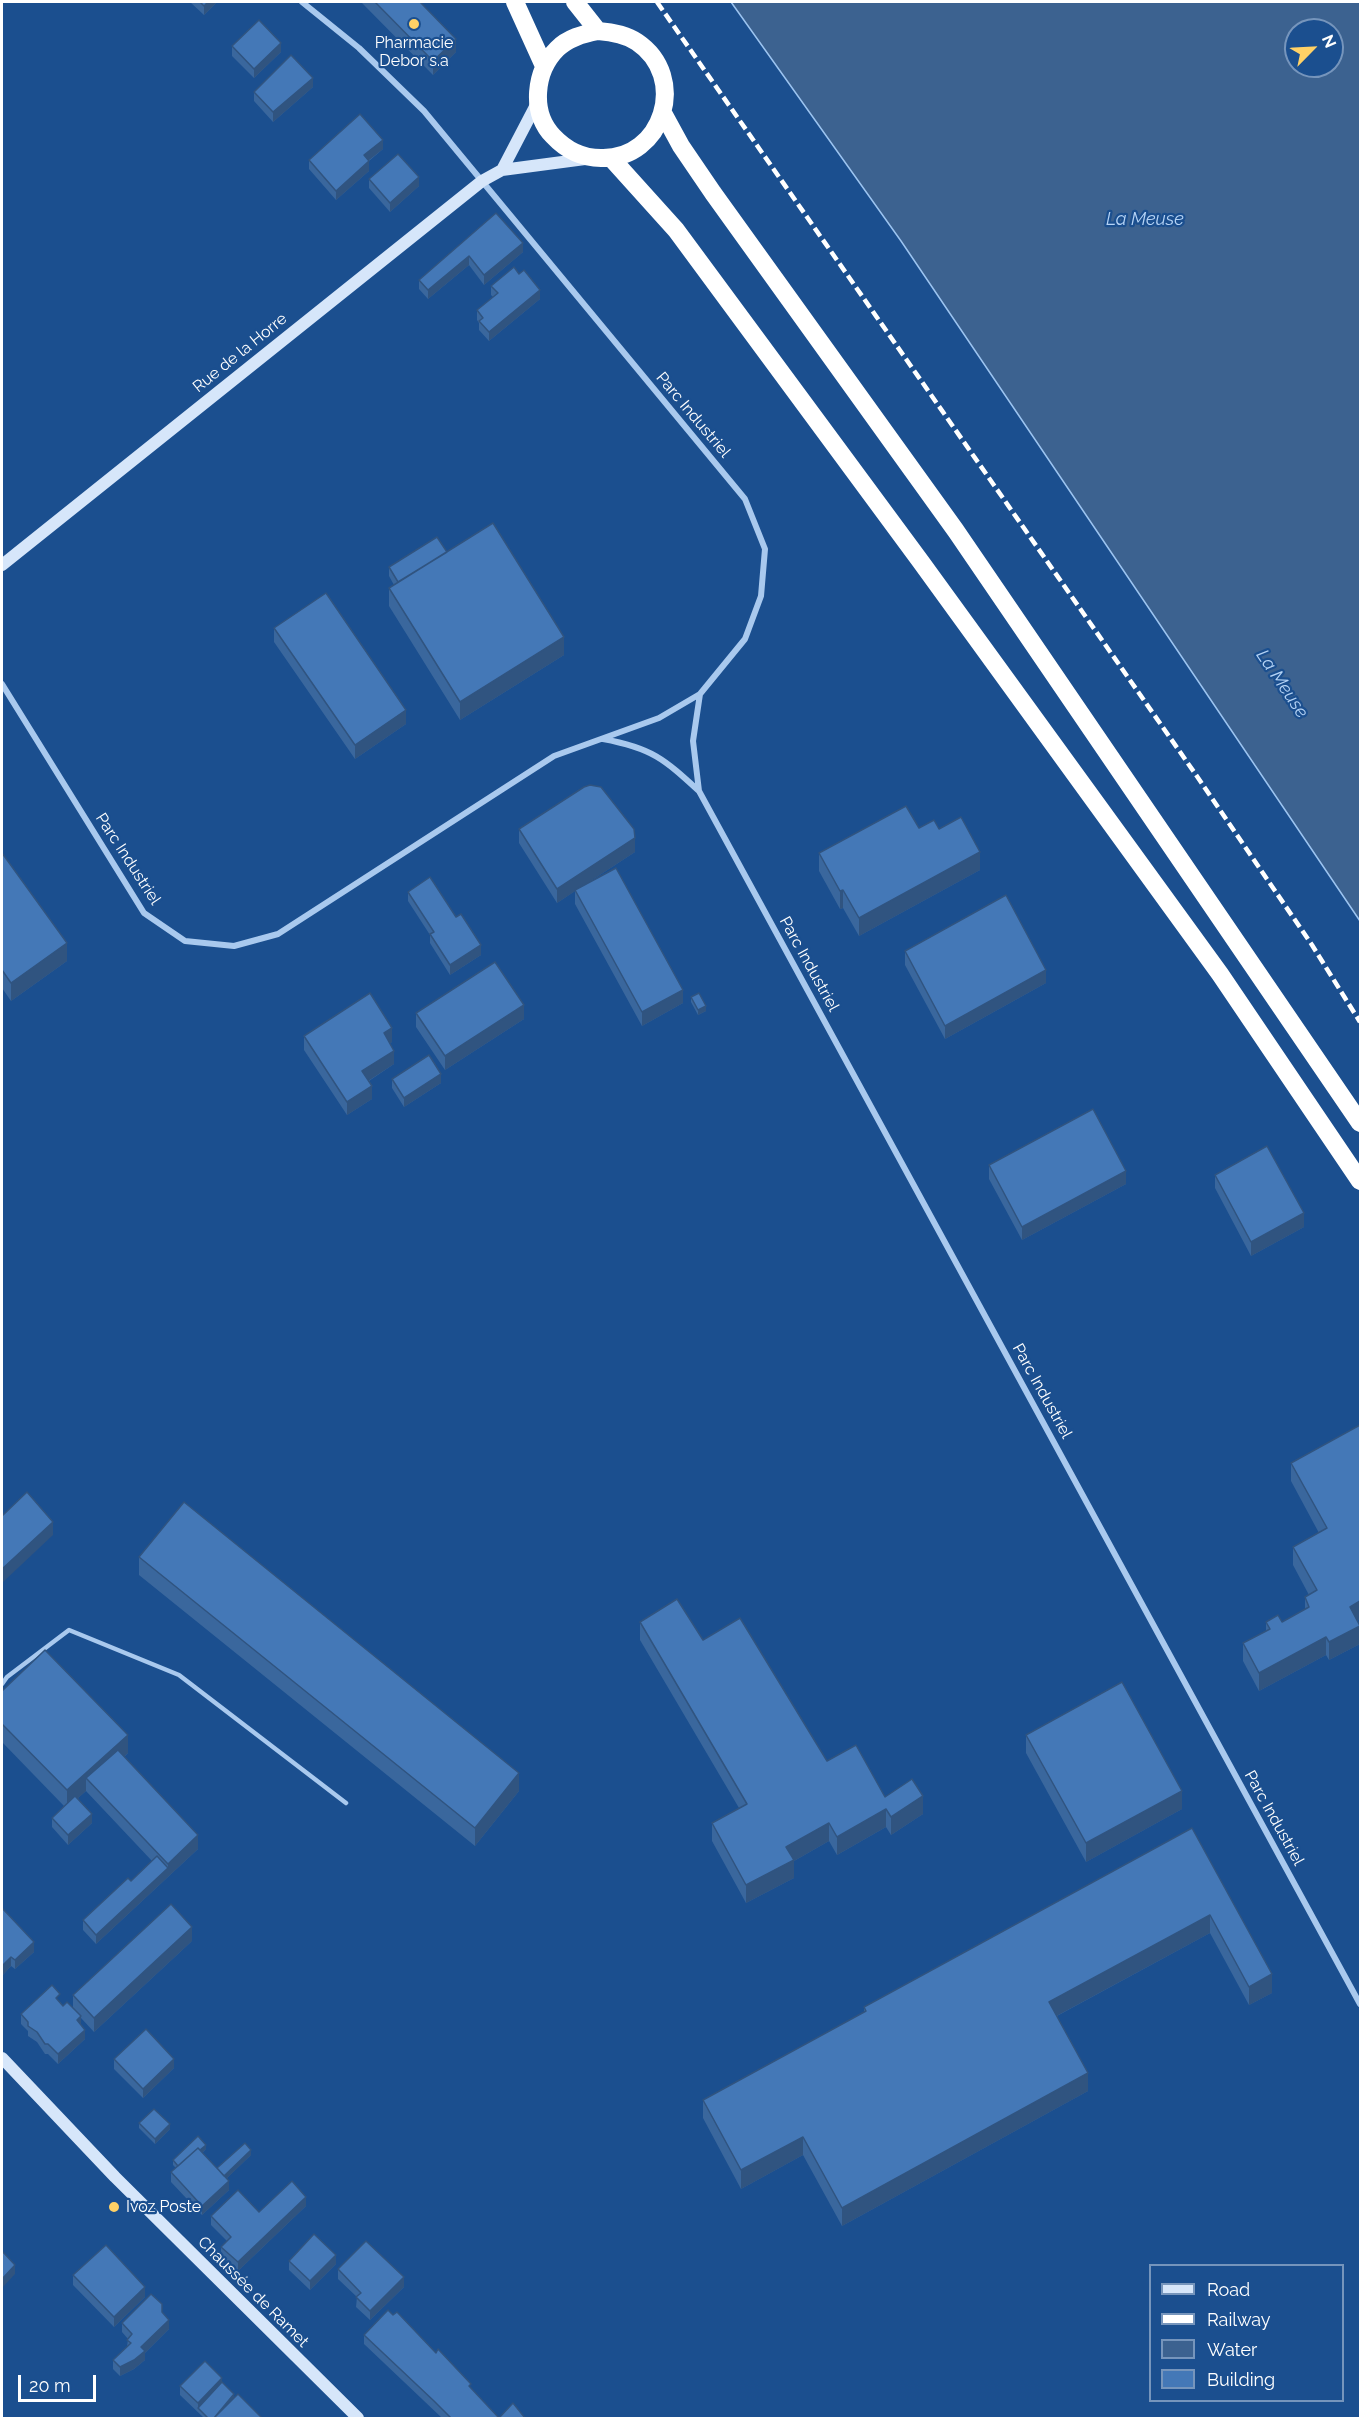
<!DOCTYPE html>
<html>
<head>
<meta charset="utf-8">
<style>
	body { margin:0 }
	#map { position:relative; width:1362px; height:2420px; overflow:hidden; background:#1b4f8f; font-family:Raleway,sans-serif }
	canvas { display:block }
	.frame { position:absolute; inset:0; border:3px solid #fff; pointer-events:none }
	.legend { position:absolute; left:1149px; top:2264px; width:195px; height:138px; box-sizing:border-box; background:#1b4f8f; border:2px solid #7695bc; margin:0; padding:8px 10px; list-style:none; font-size:18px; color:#fff }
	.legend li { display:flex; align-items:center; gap:12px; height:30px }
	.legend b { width:30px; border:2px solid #7695bc }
	.north { position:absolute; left:1284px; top:18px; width:60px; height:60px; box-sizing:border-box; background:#1b4f8f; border:2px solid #7695bc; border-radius:50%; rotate:66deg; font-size:16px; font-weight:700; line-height:24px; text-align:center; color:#fff }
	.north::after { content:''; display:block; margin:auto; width:21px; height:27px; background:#ffd166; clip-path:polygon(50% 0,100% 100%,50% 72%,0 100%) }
	.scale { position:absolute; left:18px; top:2375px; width:78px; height:27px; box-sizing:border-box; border:3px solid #fff; border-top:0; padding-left:8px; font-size:18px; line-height:21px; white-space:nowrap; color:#fff; -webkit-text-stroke:4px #1b4f8f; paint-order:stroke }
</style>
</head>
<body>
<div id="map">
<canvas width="1362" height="2420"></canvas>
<div class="frame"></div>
<ul class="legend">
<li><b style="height:8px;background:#d6e6fa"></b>Road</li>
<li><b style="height:8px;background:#fff"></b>Railway</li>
<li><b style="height:16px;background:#3c6290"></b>Water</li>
<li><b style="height:16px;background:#4478b7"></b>Building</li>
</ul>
<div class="north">N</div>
<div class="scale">20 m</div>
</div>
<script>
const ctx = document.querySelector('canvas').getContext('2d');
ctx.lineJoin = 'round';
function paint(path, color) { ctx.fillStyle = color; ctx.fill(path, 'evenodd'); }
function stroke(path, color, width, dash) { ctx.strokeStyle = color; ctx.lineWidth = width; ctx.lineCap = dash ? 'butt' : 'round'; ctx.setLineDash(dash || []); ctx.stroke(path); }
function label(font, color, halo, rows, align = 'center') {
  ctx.font = font + ' Raleway,sans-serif'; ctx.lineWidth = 4.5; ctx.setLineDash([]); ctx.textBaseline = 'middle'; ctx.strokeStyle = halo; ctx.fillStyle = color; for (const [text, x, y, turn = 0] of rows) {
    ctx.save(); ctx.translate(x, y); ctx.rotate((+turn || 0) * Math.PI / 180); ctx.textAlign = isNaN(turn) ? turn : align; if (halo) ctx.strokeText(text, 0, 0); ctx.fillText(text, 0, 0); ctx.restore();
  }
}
const water = new Path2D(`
	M 731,2 L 1360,2 L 1360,921 L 901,241 ZM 1296,30 L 1332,30 L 1332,66 L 1296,66 Z`);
paint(water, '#3c6290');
stroke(water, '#9cc4f0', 1.5);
stroke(new Path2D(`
	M 2,1684 L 7,1677 L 69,1630 L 179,1675 L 346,1803`), '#a9c9ee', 4.5);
stroke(new Path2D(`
	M 2,684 L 144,913 L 185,941 L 234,946 L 278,934 L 554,756 L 659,718 L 700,694 L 745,639 L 761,596 L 765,549 L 745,499 L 424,111 L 359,48 L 302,2
	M 603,739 C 652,748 664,759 699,791 L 1360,2004
	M 699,791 L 693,741 L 700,694`), '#a9c9ee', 6);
stroke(new Path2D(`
	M 502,170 L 538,101
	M 2,565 L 482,181 L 502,170 L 585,159
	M 2,2058 L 115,2177 L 358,2418`), '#d6e6fa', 12);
stroke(new Path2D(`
	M 515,2 L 544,66
	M 575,2 L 598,31 C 612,32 625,34 637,42 C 689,77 663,160 601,158 C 581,158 566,150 553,136 C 530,112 535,71 557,49 C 568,38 583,34 598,31
	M 663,113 L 681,146 L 713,193 L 956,531 L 1360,1123
	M 612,159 L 676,230 L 921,562 L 1220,974 L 1360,1181`), '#fff', 18);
stroke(new Path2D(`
	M 657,2 L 1194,772 L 1312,945 L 1360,1022`), '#fff', 4.5, [10, 4.5]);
paint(new Path2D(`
	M 190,2 L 217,2 L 204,15 Z
	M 361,2 L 420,2 L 456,52 L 433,75 Z
	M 232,46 L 281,52 L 254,78 L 232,56 Z
	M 313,87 L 273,122 L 254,101 L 254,92 Z
	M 383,149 L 369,161 L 369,171 L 336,200 L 309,169 L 309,160 Z
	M 369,179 L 419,186 L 390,212 L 369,188 Z
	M 496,213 L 523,252 L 484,285 L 469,265 L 428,299 L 419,289 L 419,280 Z
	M 491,286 L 540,299 L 489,341 L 479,330 L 479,323 L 477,320 L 477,310 L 493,297 L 491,295 Z
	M 447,552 L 564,655 L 460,720 L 389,606 L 389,588 L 394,585 L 389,576 L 389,567 Z
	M 274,628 L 406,724 L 355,759 L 274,642 Z
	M 919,828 L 939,829 L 980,870 L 859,936 L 843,908 L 840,909 L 819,871 L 819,853 Z
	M 519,829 L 635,852 L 586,884 L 683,1003 L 642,1026 L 575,904 L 575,891 L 557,903 L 519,843 Z
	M 2,853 L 67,961 L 11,1001 L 2,988 Z
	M 408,892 L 481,955 L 450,975 L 430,943 L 430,935 L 408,901 Z
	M 905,951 L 1046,983 L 945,1039 L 905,965 Z
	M 691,997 L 706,1011 L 698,1015 L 691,1002 Z
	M 416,1013 L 524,1019 L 445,1070 L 416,1027 Z
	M 304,1036 L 392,1042 L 390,1043 L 394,1064 L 369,1081 L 372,1099 L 347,1115 L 304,1050 Z
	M 392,1079 L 441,1083 L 404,1107 L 392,1088 Z
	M 989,1165 L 1126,1184 L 1022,1240 L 989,1179 Z
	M 1215,1175 L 1304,1227 L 1251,1256 L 1215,1188 Z
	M 1360,1425 L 1360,1619 L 1357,1621 L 1360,1644 L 1329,1660 L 1326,1655 L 1259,1691 L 1243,1661 L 1243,1643 L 1266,1631 L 1266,1622 L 1282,1622 L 1305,1609 L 1305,1597 L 1309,1595 L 1293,1565 L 1293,1547 L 1319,1533 L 1291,1481 L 1291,1463 Z
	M 139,1557 L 519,1791 L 475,1846 L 139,1575 Z
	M 640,1622 L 703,1640 L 827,1761 L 885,1797 L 923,1814 L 891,1835 L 886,1827 L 837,1855 L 829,1841 L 794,1861 L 794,1878 L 746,1903 L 712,1841 L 712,1823 L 739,1808 L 640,1640 Z
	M 2,1691 L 128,1753 L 124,1757 L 198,1849 L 96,1944 L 83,1930 L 83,1920 L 131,1881 L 152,1861 L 86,1791 L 78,1798 L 92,1823 L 68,1845 L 52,1827 L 52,1818 L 64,1806 L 2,1742 Z
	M 1026,1735 L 1182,1809 L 1086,1862 L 1026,1753 Z
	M 1192,1828 L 1272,1993 L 1249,2005 L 1210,1933 L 1057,2016 L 1088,2091 L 842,2226 L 803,2155 L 741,2189 L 703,2118 L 703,2100 L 864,2012 L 864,2007 Z
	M 2,1908 L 34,1952 L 15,1969 L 11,1966 L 2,1976 Z
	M 192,1941 L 94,2032 L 81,2018 L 81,2025 L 85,2039 L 58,2064 L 48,2054 L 45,2054 L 37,2042 L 28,2036 L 28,2031 L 21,2024 L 21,2014 L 60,2002 L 63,2006 L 73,2008 L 73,1995 Z
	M 114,2059 L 174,2068 L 143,2098 L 114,2069 Z
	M 139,2123 L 170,2129 L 155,2144 L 139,2128 Z
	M 206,2149 L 202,2153 L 217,2168 L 251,2155 L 227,2178 L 229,2190 L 202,2215 L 171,2182 L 171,2172 L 176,2168 L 173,2165 L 173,2160 Z
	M 306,2206 L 238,2271 L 221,2256 L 221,2247 L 227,2241 L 211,2225 L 211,2216 L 259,2212 Z
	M 289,2261 L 336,2264 L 310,2290 L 289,2270 Z
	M 338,2269 L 404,2287 L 370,2320 L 356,2307 L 357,2297 L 338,2279 Z
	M 73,2275 L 145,2297 L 114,2327 L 73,2285 Z
	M 122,2323 L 169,2329 L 145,2353 L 145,2360 L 134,2369 L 120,2376 L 113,2369 L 113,2360 L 127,2347 L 128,2339 L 122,2332 Z
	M 364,2335 L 471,2389 L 499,2418 L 525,2418 L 442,2418 L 364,2344 Z
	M 222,2382 L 234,2398 L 262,2418 L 204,2418 L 180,2395 L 180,2386 Z`), '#3a679d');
paint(new Path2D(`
	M 208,2 L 217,2 L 204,15 L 204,6 Z
	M 456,39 L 456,52 L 433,75 L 433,61 Z
	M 281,43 L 281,52 L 254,78 L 254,69 Z
	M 313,78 L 313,87 L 273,122 L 273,112 Z
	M 383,140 L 383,149 L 364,164 L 364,155 Z
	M 369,161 L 369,171 L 336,200 L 336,191 Z
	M 419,177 L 419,186 L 390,212 L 390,203 Z
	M 523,243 L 523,252 L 484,285 L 484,275 Z
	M 469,256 L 469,265 L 428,299 L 428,290 Z
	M 540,290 L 540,299 L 489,341 L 489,332 Z
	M 564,637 L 564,655 L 460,720 L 460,702 Z
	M 406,710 L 406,724 L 355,759 L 355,745 Z
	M 635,838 L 635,852 L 557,903 L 557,889 Z
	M 980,852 L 980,870 L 859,936 L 859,918 Z
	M 843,890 L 843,908 L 840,909 L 840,891 Z
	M 67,943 L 67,961 L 11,1001 L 11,983 Z
	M 481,945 L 481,955 L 450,975 L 450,965 Z
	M 1046,970 L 1046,983 L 945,1039 L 945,1026 Z
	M 683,990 L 683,1003 L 642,1026 L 642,1012 Z
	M 524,1005 L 524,1019 L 445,1070 L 445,1056 Z
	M 706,1006 L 706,1011 L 698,1015 L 698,1010 Z
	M 392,1028 L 392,1042 L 384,1047 L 384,1033 Z
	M 394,1051 L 394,1064 L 362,1085 L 362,1071 Z
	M 441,1074 L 441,1083 L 404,1107 L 404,1098 Z
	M 372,1086 L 372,1099 L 347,1115 L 347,1102 Z
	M 1126,1171 L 1126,1184 L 1022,1240 L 1022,1227 Z
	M 1304,1213 L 1304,1227 L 1251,1256 L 1251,1242 Z
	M 53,1522 L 53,1535 L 2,1583 L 2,1569 Z
	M 1360,1601 L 1360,1619 L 1350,1625 L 1350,1607 Z
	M 1360,1626 L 1360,1644 L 1329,1660 L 1329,1642 Z
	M 1326,1637 L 1326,1655 L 1259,1691 L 1259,1673 Z
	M 128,1735 L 128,1753 L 92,1785 L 86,1778 L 86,1791 L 67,1808 L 67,1790 Z
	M 519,1773 L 519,1791 L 475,1846 L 475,1828 Z
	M 1182,1791 L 1182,1809 L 1086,1862 L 1086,1843 Z
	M 923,1796 L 923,1814 L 891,1835 L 891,1817 Z
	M 886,1809 L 886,1827 L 837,1855 L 837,1837 Z
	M 92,1814 L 92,1823 L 68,1845 L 68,1835 Z
	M 829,1823 L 829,1841 L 794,1861 L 794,1878 L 746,1903 L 746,1885 L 786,1847 Z
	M 198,1835 L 198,1849 L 96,1944 L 96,1935 L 168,1868 L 168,1864 Z
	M 1210,1915 L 1210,1933 L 1049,2020 L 1049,2002 Z
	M 192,1927 L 192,1941 L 94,2032 L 94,2018 Z
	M 34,1942 L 34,1952 L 15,1969 L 15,1960 Z
	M 11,1957 L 11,1966 L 2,1976 L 2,1966 Z
	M 1272,1974 L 1272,1993 L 1249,2005 L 1249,1987 Z
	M 81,2016 L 81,2025 L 77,2020 Z
	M 85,2030 L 85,2039 L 58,2064 L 58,2054 Z
	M 174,2059 L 174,2068 L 143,2098 L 143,2089 Z
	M 1088,2073 L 1088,2091 L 842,2226 L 842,2208 Z
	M 170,2124 L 170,2129 L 155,2144 L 155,2139 Z
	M 803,2137 L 803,2155 L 741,2189 L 741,2170 Z
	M 206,2145 L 206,2149 L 181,2173 L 181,2168 Z
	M 251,2150 L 251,2155 L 222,2183 L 222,2178 Z
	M 229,2181 L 229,2190 L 202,2215 L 202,2206 Z
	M 306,2197 L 306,2206 L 238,2271 L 238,2262 Z
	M 336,2255 L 336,2264 L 310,2290 L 310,2281 Z
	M 15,2265 L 15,2274 L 2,2288 L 2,2279 Z
	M 404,2277 L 404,2287 L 370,2320 L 370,2311 Z
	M 145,2287 L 145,2297 L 114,2327 L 114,2317 Z
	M 169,2320 L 169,2329 L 145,2353 L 145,2360 L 134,2369 L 120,2376 L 120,2367 Z
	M 222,2378 L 222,2387 L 198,2408 L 198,2403 Z
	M 234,2394 L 234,2399 L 214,2418 Z`), '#305480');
const building = new Path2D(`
	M 200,2 L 208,2 L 204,6 Z
	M 375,2 L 420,2 L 456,39 L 433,61 Z
	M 259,20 L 281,43 L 254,69 L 232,46 Z
	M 291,55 L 313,78 L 273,112 L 254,92 Z
	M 360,114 L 383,140 L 364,155 L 369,161 L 336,191 L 309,160 Z
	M 398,154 L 419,177 L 390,203 L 369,179 Z
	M 496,213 L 523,243 L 484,275 L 469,256 L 428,290 L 419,280 Z
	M 514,267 L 519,274 L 524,270 L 540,290 L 489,332 L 479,321 L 483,318 L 477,310 L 498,293 L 491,286 Z
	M 493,523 L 564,637 L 460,702 L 389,588 Z
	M 437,537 L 447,552 L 398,582 L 389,567 Z
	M 326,593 L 406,710 L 355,745 L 274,628 Z
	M 590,785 L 601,787 L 634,829 L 635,838 L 557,889 L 519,829 L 584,787 Z
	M 906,806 L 919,828 L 934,820 L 939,829 L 961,817 L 980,852 L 859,918 L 843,890 L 840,891 L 819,853 Z
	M 2,853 L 67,943 L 11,983 L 2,970 Z
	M 616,868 L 683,990 L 642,1012 L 575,890 Z
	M 430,877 L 456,917 L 461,914 L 481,945 L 450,965 L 430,934 L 434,932 L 408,892 Z
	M 1006,895 L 1046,970 L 945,1026 L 905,951 Z
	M 495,962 L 524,1005 L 445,1056 L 416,1013 Z
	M 370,993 L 392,1028 L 384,1033 L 394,1051 L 362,1071 L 372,1086 L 347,1102 L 304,1036 Z
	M 699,993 L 706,1006 L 698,1010 L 691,997 Z
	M 429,1055 L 441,1074 L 404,1098 L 392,1079 Z
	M 1093,1109 L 1126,1171 L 1022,1227 L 989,1165 Z
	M 1267,1146 L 1304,1213 L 1251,1242 L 1215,1175 Z
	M 1360,1425 L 1360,1601 L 1350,1607 L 1360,1626 L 1329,1642 L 1326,1637 L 1259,1673 L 1243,1643 L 1270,1629 L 1266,1622 L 1278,1615 L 1282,1622 L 1309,1607 L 1305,1597 L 1317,1590 L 1293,1547 L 1327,1528 L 1291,1463 Z
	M 27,1492 L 53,1522 L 2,1569 L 2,1516 Z
	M 184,1502 L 519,1773 L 475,1828 L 139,1557 Z
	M 677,1599 L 703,1640 L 740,1618 L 827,1761 L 856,1745 L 885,1797 L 912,1779 L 923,1796 L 891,1817 L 886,1809 L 837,1837 L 829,1823 L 786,1847 L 794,1860 L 746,1885 L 712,1823 L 747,1804 L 640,1622 Z
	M 45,1650 L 128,1735 L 67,1790 L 2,1724 L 2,1691 Z
	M 1122,1682 L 1182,1791 L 1086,1843 L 1026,1735 Z
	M 118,1750 L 198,1835 L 168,1864 L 86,1778 Z
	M 75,1796 L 92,1814 L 68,1835 L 52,1818 Z
	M 1192,1828 L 1272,1974 L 1249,1987 L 1210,1915 L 1049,2002 L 1088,2073 L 842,2208 L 803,2137 L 741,2170 L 703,2100 L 866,2011 L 864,2007 Z
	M 157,1856 L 168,1868 L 96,1935 L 83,1920 L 128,1878 L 131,1881 Z
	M 171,1904 L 192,1927 L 94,2018 L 73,1995 Z
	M 2,1908 L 34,1942 L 15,1960 L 11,1957 L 2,1966 Z
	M 52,1985 L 60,1994 L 56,1998 L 63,2006 L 67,2002 L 81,2016 L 77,2020 L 85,2030 L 58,2054 L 48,2044 L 45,2044 L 37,2032 L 28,2026 L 28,2022 L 21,2014 Z
	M 146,2029 L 174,2059 L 143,2089 L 114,2059 Z
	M 154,2109 L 170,2124 L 155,2139 L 139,2123 Z
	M 198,2136 L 206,2145 L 200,2150 L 198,2148 L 178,2166 L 173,2160 Z
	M 245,2143 L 251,2150 L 224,2176 L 217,2168 Z
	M 198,2148 L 229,2181 L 202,2206 L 171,2172 Z
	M 292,2181 L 306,2197 L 238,2262 L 221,2247 L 231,2237 L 211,2216 L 238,2190 L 259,2212 Z
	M 314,2234 L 336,2255 L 310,2281 L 289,2261 Z
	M 366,2241 L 404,2277 L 370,2311 L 356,2297 L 361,2293 L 338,2269 Z
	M 106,2245 L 145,2287 L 114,2317 L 73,2275 Z
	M 2,2251 L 15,2265 L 2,2279 Z
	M 151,2294 L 162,2304 L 162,2312 L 169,2320 L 141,2347 L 145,2351 L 134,2360 L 120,2367 L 113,2360 L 131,2343 L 127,2340 L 132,2334 L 122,2323 Z
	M 388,2310 L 393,2315 L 397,2312 L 436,2353 L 438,2349 L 471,2384 L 469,2386 L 499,2418 L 513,2403 L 525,2418 L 451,2418 L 434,2401 L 364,2335 Z
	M 205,2361 L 222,2378 L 198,2403 L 180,2386 Z
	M 222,2382 L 234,2394 L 214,2418 L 208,2418 L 198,2408 Z
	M 238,2394 L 262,2418 L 214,2418 Z`);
paint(building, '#4478b7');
stroke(building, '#305480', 1.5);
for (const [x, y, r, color] of [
	[414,24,6,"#ffd166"],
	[114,2207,6,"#ffd166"]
]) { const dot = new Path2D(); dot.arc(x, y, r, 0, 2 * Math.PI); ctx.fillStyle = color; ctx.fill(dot); stroke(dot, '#1b4f8f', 2); }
label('16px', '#fff', '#1b4f8f', [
	["Pharmacie",414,43],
	["Debor s.a",414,61],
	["Ivoz Poste",126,2207,"left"]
]);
label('16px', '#fff', '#1b4f8f', [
	["Rue de la Horre",240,353,-39],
	["Parc Industriel",693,415,50],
	["Parc Industriel",128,859,57],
	["Parc Industriel",809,964,61],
	["Parc Industriel",1042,1391,61],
	["Parc Industriel",1274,1818,61],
	["Chaussée de Ramet",253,2292,45]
]);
label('italic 18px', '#b5d3f5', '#1b4f8f', [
	["La Meuse",1145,220],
	["La Meuse",1282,684,56]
]);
</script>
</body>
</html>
